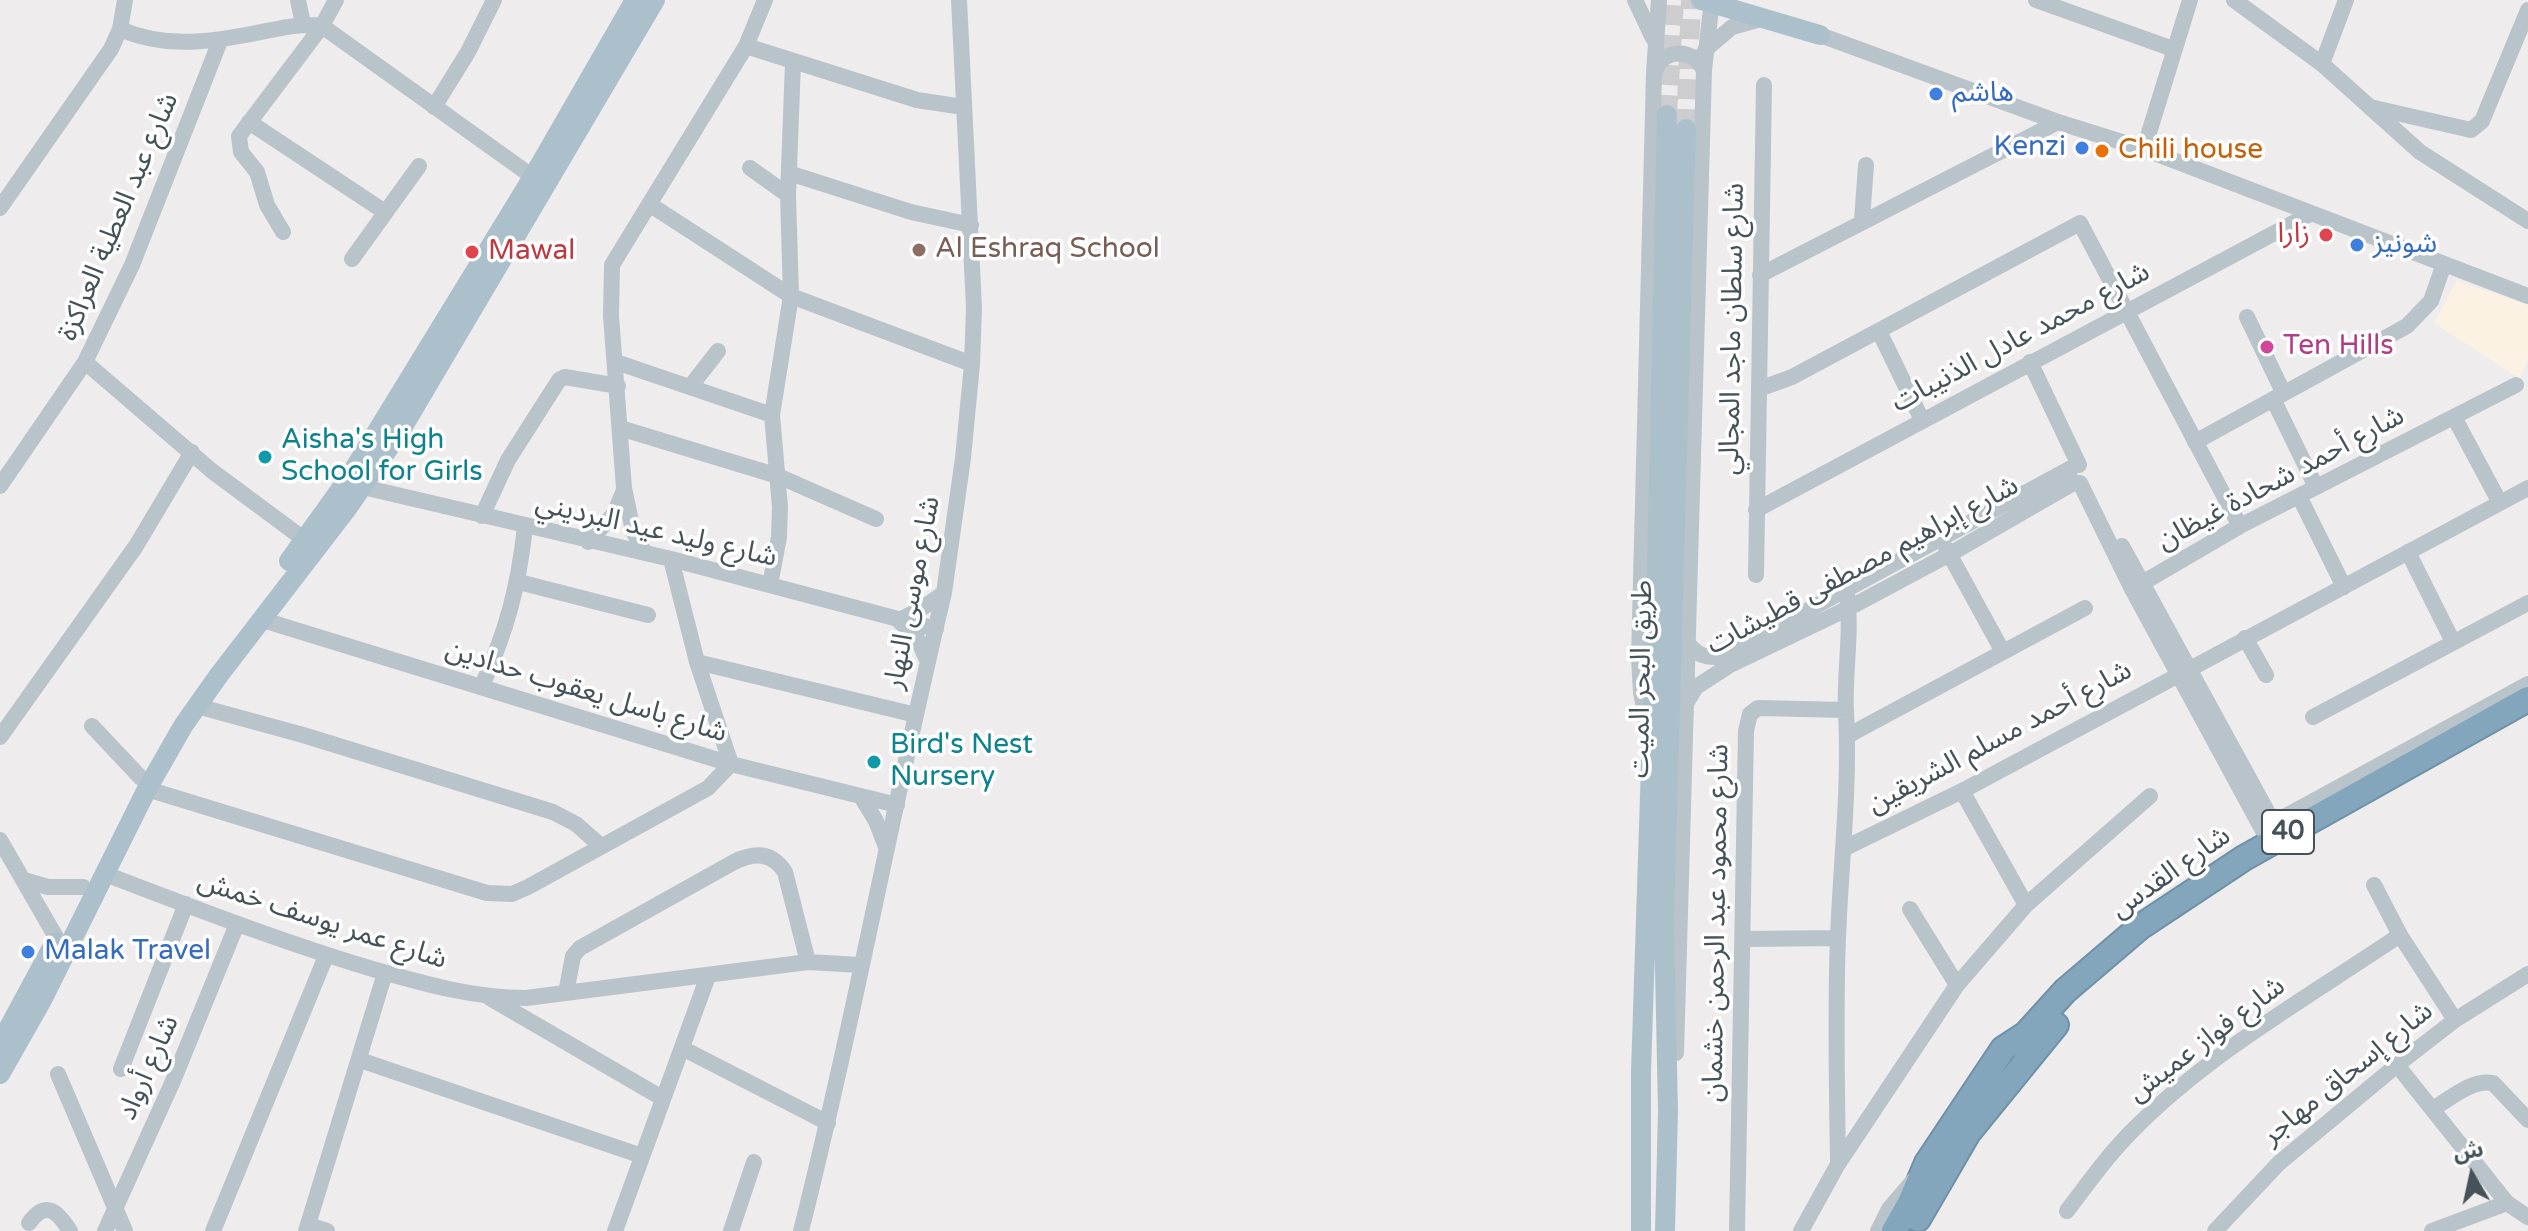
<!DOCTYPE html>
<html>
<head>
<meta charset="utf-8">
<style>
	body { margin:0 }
	#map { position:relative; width:2528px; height:1231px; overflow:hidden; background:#efeced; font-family:"Varela Round","Noto Sans Arabic",sans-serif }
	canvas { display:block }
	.north { position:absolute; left:2432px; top:1135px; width:80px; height:80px; -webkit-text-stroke:6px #fff; paint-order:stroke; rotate:351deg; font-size:22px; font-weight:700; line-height:32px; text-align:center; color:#45525a }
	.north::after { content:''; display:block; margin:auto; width:28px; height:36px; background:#45525a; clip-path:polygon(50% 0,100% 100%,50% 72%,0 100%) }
</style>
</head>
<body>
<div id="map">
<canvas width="2528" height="1231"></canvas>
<div class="north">ش</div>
</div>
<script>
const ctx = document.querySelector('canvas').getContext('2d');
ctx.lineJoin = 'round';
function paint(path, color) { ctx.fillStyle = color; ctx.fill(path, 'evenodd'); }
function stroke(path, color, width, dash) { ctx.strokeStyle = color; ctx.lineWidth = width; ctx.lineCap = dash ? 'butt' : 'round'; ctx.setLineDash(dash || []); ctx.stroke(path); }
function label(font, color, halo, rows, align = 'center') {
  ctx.font = font + ' "Varela Round","Noto Sans Arabic",sans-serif'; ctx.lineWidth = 7; ctx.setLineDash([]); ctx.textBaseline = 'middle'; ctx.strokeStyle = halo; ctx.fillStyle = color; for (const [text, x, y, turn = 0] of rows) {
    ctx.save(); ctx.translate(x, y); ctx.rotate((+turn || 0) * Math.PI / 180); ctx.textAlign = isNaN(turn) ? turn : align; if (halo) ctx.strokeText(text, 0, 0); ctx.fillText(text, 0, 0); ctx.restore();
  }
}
paint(new Path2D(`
	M 2457,281 L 2528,305 L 2528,358 L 2520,379 L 2434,323 Z`), '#fbf2e4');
stroke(new Path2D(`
	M 1667,115 L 1674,0
	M 1686,129 L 1691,0`), '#cdcdd0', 20, [20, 10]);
const highway = new Path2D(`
	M 1918,1219 L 1968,1133 L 2056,1025
	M 1894,1231 L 1910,1203 L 1927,1163 L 2003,1049 L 2026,1034 L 2065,991 L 2140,927 L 2244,858 L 2528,699`);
stroke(highway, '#6f91a8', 28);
stroke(new Path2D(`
	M 298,0 L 303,24
	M 1635,0 L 1653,38
	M 2036,0 L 2173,49
	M 2234,0 L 2322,64 L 2420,152 L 2528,221
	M 120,29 C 165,49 213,42 261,32 C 282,28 301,23 322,26 L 533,177
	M 1820,35 L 2058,122 L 2144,149 L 2528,296
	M 746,46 L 917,100 L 963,107
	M 1705,50 L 1732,27 L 1761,19
	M 2322,64 L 2346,0
	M 1654,73 C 1663,48 1692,47 1704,70
	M 434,107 L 468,52 L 494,0
	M 2370,107 L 2471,130 L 2482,121 L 2528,10
	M 249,122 L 385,212
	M 2144,149 L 2190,0
	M 750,168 L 788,195
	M 789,173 L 911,212 L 971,225
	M 649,204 L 791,296 L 972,364
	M 0,208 L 111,49 L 120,29 L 125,0
	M 1862,220 L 1866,165
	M 283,232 L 267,205 L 257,172 L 241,152 L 239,136 L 322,26 L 336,0
	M 352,259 L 419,166
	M 1760,275 L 2058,122
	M 2247,317 L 2283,392
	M 1879,331 L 1922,420
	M 85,362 L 212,471 L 305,540
	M 616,362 L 772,415
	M 2030,362 L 2079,465
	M 690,387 L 718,351
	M 1759,389 L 1792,377 L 2080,223 L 2240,526
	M 2273,399 L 2316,487
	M 2454,417 L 2500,503
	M 620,428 L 778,476 L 876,519
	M 2195,442 L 2407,326 L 2431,301 L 2444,264
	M 2080,483 L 2132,589 L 2262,829 L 2528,684
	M 0,486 L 85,362 L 132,265 L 220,41
	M 363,487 L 671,559 L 936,629
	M 2299,496 L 2344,587
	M 1756,510 L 2310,214
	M 482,516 L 508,460 L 559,380 L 565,377 L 618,386
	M 588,542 L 614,514 L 624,490
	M 2122,546 L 2273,822
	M 1946,548 L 2003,652
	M 2408,552 L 2453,642
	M 645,553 L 633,531 L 624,488 L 611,316 L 612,265 L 746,46 L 765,0
	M 1756,575 L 1764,85
	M 519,582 L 648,615
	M 770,585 L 779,537 L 780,507 L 772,415 L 791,296 L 788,195 L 793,62
	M 2132,589 L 2240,526 L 2516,385
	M 263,620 L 731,764 L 897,805
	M 899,620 L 918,611 L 944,593
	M 900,622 L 916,636 L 928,662
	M 2245,638 L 2266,675
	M 1686,641 C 1696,655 1706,659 1723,656 L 2073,467
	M 697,662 L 916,715
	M 482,686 C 507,629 518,589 525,527
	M 1685,705 L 1696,687 L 1730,665 L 1849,608 L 1950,554 L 2075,482
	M 197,706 L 303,735 L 553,812 L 576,824 L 601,846
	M 2313,717 L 2528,603
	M 1647,725 L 1641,692 L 1639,658 L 1654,73 L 1659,0
	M 92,726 L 141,778
	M 1849,735 L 2085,608
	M 0,737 L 136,546 L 192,452
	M 147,789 L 487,893 L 512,894 L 528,887 L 708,788 L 731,764 L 697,662 L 671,559
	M 1962,791 L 2026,905
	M 862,798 L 876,821 L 886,847
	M 0,840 L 57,939
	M 1845,848 L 1962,791 L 2528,488
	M 105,874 C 195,908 284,943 376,970 C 425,984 474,998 526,998 L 808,962 L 860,965
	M 24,880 L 48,887 L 83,887
	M 2374,885 L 2400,935 L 2455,1020
	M 1910,909 L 1957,985
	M 1744,939 L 1838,938
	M 566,993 L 573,956 L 580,948 L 734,862 C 754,852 772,852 785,872 L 808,962
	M 490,998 L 662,1098
	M 682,1048 L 828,1123
	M 1676,1053 L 1704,70 L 1712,0
	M 360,1060 L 642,1156
	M 2397,1065 L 2507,1203 L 2528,1217
	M 121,1069 L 186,904
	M 58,1074 L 125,1231
	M 2433,1109 C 2451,1098 2472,1079 2493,1083 L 2528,1120
	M 1838,1164 C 1837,1089 1835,1012 1838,937 C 1841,862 1850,787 1846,711 C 1844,671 1853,630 1846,589
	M 2067,1211 C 2088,1183 2108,1155 2133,1130 C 2210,1052 2310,996 2400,935
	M 29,1223 C 46,1199 58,1212 70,1231
	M 308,1225 L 327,1231
	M 105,1231 L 173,1081 L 237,924
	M 213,1231 L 326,956
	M 306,1231 L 385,973
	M 615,1231 L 708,976
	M 731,1231 L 754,1162
	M 801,1231 C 854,1020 893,805 944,593 L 963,458 L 972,364 L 974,308 L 959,0
	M 1737,1231 L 1746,731 L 1750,714 L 1758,708 L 1846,710
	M 1801,1231 L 1838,1164 L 1957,985 L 2026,905 L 2150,796
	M 1878,1231 L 1889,1209 L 1914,1180
	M 2215,1231 L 2279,1163 L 2397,1065 L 2455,1020 L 2528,974
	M 2432,1231 L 2507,1203`), '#b8c3ca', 16);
stroke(new Path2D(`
	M 1701,0 L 1820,35
	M 289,561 L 348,479 L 533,177 L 635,0
	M 0,1044 L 55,942
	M 0,1074 L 42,1000 L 147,789 L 183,726 L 219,675 L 346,510 L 401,430 L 655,0
	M 1641,1231 L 1641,1072 L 1656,611 L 1667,115
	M 1665,1231 L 1668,1111 L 1664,923 L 1686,129`), '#acc0cc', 20);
stroke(highway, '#84a6bc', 24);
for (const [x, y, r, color] of [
	[1936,94,8,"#3f7fe0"],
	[2082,148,8,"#3f7fe0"],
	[2102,151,8,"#e8710a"],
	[2326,235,8,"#e0444e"],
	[2357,245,8,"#3f7fe0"],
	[919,250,8,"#8d6e63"],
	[472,252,8,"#e0444e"],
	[2267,347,8,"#d1479c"],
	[265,457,8,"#0f9aa8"],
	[874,762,8,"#0f9aa8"],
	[28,952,8,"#3f7fe0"]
]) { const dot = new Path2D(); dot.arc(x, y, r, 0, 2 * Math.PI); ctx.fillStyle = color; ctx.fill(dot); stroke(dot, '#fff', 3); }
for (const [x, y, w] of [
	[2288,832,52]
]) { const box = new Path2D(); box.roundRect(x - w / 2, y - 22, w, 44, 6); ctx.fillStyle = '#fff'; ctx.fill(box); stroke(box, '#45525a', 2); }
label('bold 26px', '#45525a', null, [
	["40",2288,832]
]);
label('28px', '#366cbe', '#fff', [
	["هاشم",1952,94],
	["Kenzi",2066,148,"right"],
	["شونيز",2373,245],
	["Malak Travel",44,952]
], 'left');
label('28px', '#c56008', '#fff', [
	["Chili house",2118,151]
], 'left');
label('28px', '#45525a', '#fff', [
	["شارع عبد العطية العراكزة",119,217,-67],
	["شارع سلطان ماجد المجالي",1733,329,-89],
	["شارع محمد عادل الذنيبات",2021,338,-28],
	["شارع أحمد شحادة غيظان",2281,479,-28],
	["شارع وليد عيد البرديني",656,531,13],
	["شارع إبراهيم مصطفى قطيشات",1863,566,-28],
	["شارع موسى النهار",913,593,-79],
	["طريق البحر الميت",1642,679,-89],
	["شارع باسل يعقوب حدادين",586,692,17],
	["شارع أحمد مسلم الشريقين",2000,738,-28],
	["شارع القدس",2171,873,-35],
	["شارع عمر يوسف خمش",322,921,18],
	["شارع محمود عبد الرحمن خشمان",1717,923,-89],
	["شارع فواز عميش",2207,1040,-37],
	["شارع أرواد",149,1068,-66],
	["شارع إسحاق مهاجر",2348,1074,-39]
]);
label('28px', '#be3a42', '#fff', [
	["زارا",2310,235],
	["Mawal",488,252,"left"]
], 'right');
label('28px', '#785e54', '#fff', [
	["Al Eshraq School",935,250]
], 'left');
label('28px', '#b23c85', '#fff', [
	["Ten Hills",2283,347]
], 'left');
label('28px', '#0d838f', '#fff', [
	["Aisha's High",281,441],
	["School for Girls",281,473],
	["Bird's Nest",890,746],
	["Nursery",890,778]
], 'left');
</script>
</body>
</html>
